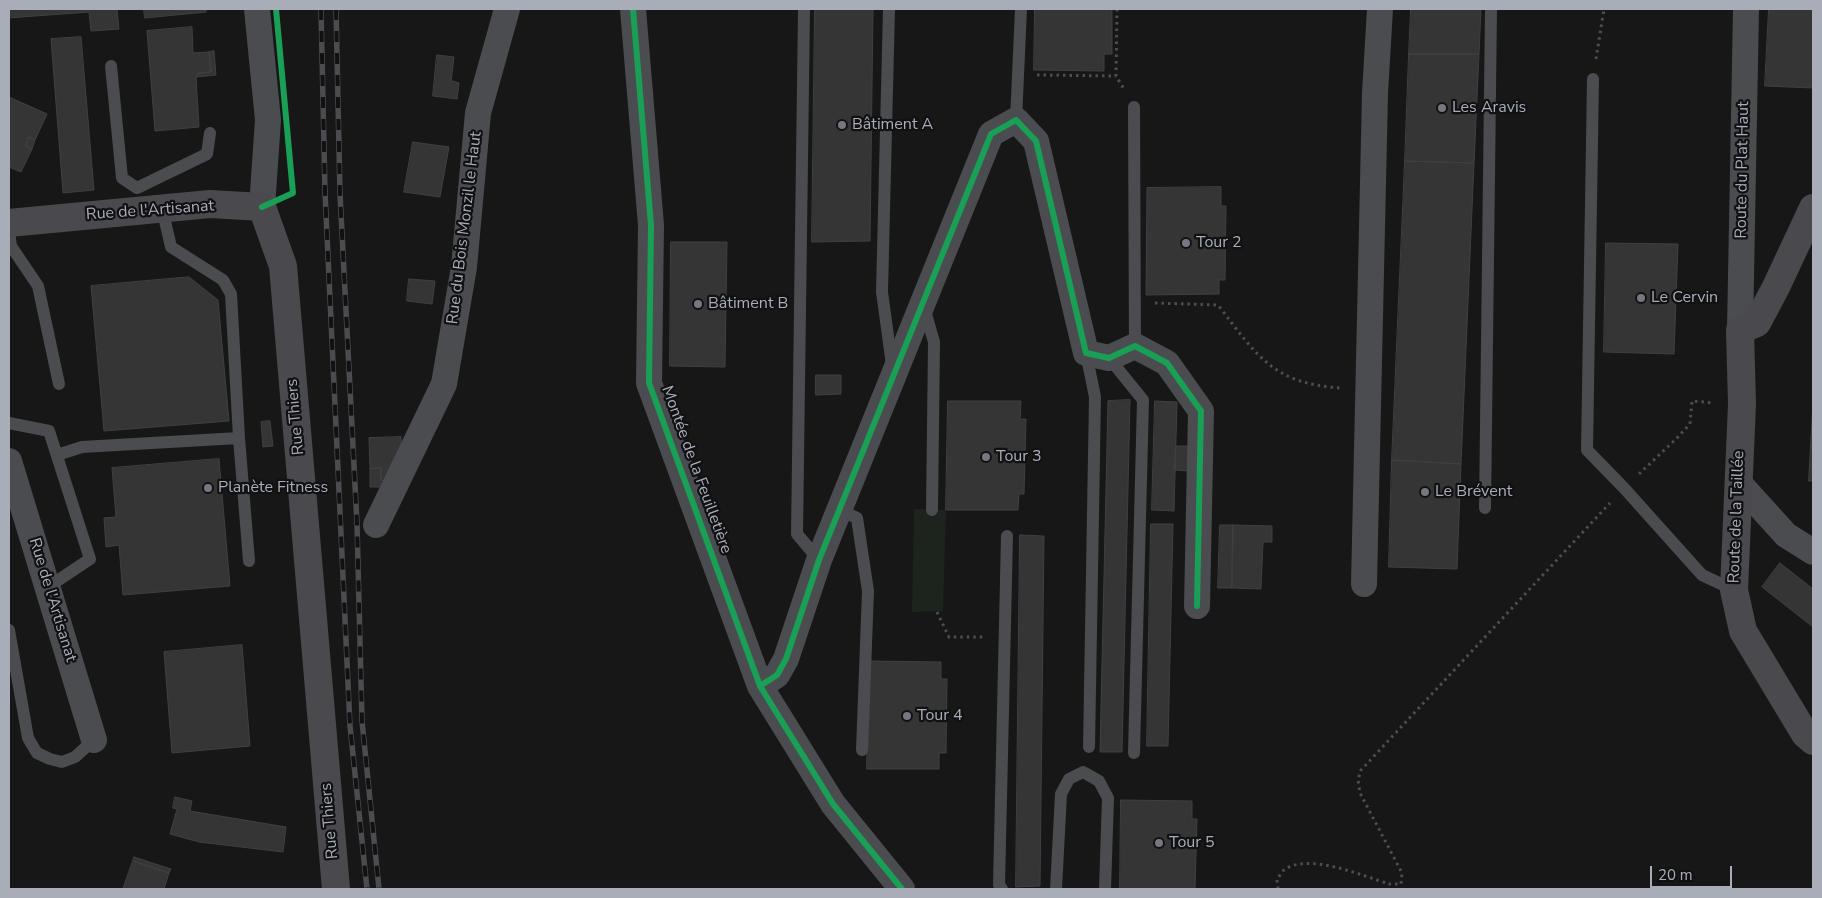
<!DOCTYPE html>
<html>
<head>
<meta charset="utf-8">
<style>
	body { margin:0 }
	#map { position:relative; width:1822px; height:898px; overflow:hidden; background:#171717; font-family:"Nunito Sans",sans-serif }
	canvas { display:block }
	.frame { position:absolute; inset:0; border:10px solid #a8adb8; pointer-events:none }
	.scale { position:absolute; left:1650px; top:866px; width:82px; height:22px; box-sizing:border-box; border:2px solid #a8adb8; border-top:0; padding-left:6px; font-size:15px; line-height:18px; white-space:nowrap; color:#a8adb8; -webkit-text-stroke:4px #111113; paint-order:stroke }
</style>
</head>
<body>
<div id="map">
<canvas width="1822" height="898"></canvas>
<div class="frame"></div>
<div class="scale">20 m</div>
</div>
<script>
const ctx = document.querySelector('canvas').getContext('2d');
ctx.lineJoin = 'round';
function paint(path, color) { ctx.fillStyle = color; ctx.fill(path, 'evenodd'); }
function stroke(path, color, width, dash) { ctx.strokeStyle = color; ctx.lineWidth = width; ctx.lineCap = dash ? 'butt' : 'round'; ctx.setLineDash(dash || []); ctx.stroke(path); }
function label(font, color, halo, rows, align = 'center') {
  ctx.font = font + ' "Nunito Sans",sans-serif'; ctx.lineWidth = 4.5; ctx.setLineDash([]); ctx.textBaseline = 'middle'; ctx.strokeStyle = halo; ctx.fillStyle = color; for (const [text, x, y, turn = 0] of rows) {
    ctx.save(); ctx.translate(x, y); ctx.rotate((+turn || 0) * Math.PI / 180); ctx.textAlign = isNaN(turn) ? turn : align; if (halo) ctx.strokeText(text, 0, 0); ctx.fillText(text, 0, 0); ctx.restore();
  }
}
paint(new Path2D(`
	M 914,509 L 946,510 L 943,611 L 912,612 Z`), '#1d241e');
const building = new Path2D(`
	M 9,9 L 117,9 L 119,29 L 91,31 L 89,12 L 9,18 Z
	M 144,9 L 206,9 L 206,12 L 145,18 Z
	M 815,9 L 873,9 L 870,241 L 812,242 Z
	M 1035,9 L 1112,9 L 1112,54 L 1104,54 L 1104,71 L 1034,70 Z
	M 1411,9 L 1481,9 L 1479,54 L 1409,54 Z
	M 1769,9 L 1813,9 L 1813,88 L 1765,86 Z
	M 192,27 L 193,53 L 209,52 L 211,72 L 199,73 L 196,77 L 199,127 L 155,131 L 147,31 Z
	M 81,37 L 94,190 L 63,193 L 51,39 Z
	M 214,51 L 216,75 L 196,77 L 199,73 L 211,72 L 209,52 Z
	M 1409,54 L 1479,54 L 1474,163 L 1405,161 Z
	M 437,55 L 454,57 L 451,82 L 453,81 L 459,83 L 457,99 L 433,96 Z
	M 9,97 L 47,114 L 35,140 L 29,137 L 26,146 L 32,149 L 21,172 L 9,167 Z
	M 29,137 L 35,140 L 32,149 L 26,146 Z
	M 413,142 L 449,147 L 440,197 L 404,192 Z
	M 1405,161 L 1474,163 L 1461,464 L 1392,460 Z
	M 1221,187 L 1221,206 L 1226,206 L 1225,280 L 1219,280 L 1219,294 L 1146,295 L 1147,188 Z
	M 671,242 L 727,242 L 725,367 L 670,366 Z
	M 1606,243 L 1678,244 L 1674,354 L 1604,352 Z
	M 189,277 L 218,300 L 229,421 L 104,431 L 91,286 Z
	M 409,279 L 435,281 L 432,304 L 407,301 Z
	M 816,375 L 841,375 L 841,394 L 816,395 Z
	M 1130,400 L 1122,752 L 1100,752 L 1108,401 Z
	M 948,401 L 1021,401 L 1020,419 L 1026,419 L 1024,494 L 1019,494 L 1018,510 L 946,510 Z
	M 1155,401 L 1177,402 L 1174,511 L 1152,510 Z
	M 1813,403 L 1813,481 L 1809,481 Z
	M 270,421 L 273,446 L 263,447 L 261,422 Z
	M 401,437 L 401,455 L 390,481 L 381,481 L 381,468 L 370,469 L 369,438 Z
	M 1176,446 L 1190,446 L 1189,471 L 1175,470 Z
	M 219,459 L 230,586 L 123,595 L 119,545 L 106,547 L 104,518 L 116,517 L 112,468 Z
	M 1392,460 L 1461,464 L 1457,569 L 1389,567 Z
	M 381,468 L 381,487 L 370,487 L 370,469 Z
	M 1151,524 L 1173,524 L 1168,746 L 1147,746 Z
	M 1220,525 L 1233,525 L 1232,588 L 1218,588 Z
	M 1233,525 L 1272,526 L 1272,542 L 1263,542 L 1261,589 L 1232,588 Z
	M 1020,535 L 1044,536 L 1040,886 L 1016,887 Z
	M 1780,563 L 1813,589 L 1813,627 L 1762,587 Z
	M 242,645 L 250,746 L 172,753 L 164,652 Z
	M 869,661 L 941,662 L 941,679 L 947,679 L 946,753 L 939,753 L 939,769 L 867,769 Z
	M 175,797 L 192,801 L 190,811 L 286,827 L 283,852 L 199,842 L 170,834 L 177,809 L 173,808 Z
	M 1121,800 L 1192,801 L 1192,819 L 1197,819 L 1195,889 L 1120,889 Z
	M 134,857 L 171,869 L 169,873 L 133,861 Z
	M 133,861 L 169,873 L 164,889 L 123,889 Z`);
paint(building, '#353536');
stroke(building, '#3f4043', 1);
stroke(new Path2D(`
	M 1117,9 L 1116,76 L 1124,89
	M 1596,59 L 1604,9
	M 1037,75 L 1116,76
	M 1155,303 L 1218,305 C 1256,354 1272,384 1341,388
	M 1639,474 L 1676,439 L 1690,424 L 1692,401 L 1714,403
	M 937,612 L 949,637 L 985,637
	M 1278,889 L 1277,880 C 1279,877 1281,872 1284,870 C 1308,852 1363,876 1389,884 L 1401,884 L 1402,873 L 1360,793 L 1358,780 L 1361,770 L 1610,503`), '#4d4e52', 3, [2.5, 4]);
stroke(new Path2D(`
	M 804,9 L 797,534 L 819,560
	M 889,9 L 882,292 L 892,365
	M 111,66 L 122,178 L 137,188
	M 1593,79 L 1587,450 L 1624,488 L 1702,575 L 1734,590
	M 1134,107 L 1135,346
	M 1016,120 L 1021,9
	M 137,188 L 207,154 L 210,133
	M 162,208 L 171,247 L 223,280 L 231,294 L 239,438
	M 9,231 L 11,246 L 38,286 L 59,384
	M 924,307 L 934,342 L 932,510
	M 1086,353 L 1095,397 L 1089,747
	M 1109,358 L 1143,400 L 1134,753
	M 9,423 L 49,431 L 90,559 L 48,587
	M 57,455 L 82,447 L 239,438 L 249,561
	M 1485,508 L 1491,9
	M 840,510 L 857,518 L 868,591 L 862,750
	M 9,630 L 28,738 L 37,753 L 50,759 L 62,762 L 75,757 L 94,740
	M 1002,889 L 999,885 L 1007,536
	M 1056,889 L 1061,794 L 1069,779 L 1083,772 L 1099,781 L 1108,798 L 1105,889`), '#4b4c50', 12);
stroke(new Path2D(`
	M 257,9 L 268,120 L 262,207
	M 633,9 L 651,225 L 649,383 L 760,686 L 833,804 L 902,889
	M 1740,330 L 1746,9
	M 9,461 L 94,740
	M 1738,482 L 1786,535 L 1813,552
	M 376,525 L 444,384 L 464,267 L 478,113 L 507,9
	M 1364,584 L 1375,93 L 1380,9
	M 760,686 L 777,675 L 786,659 L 819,560 L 991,134 L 1016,120 L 1036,141 L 1086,353 L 1109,358 L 1135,346 L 1167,363 L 1201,411 L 1197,606`), '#4b4c50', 26);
stroke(new Path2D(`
	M 1813,208 L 1776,287 L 1757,323 L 1740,330 L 1742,404 L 1734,590 L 1743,631 L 1805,734 L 1813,741
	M 9,223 L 210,204 L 262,207 L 283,266 L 336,889`), '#4a4a4e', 28);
const rail = new Path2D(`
	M 321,9 L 325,192 L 350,726 L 367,889
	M 336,9 L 340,194 L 357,524 L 362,721 L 379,889`);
stroke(rail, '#4b4c4f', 5.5);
stroke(rail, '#111113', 4, [11]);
stroke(new Path2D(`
	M 633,9 L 651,225 L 649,383 L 760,686 L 833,804 L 902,889
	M 262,207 L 293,193 L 276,9
	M 760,686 L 777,675 L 786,659 L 819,560 L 991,134 L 1016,120 L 1036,141 L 1086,353 L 1109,358 L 1135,346 L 1167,363 L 1201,411 L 1197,606`), '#1a9f57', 6);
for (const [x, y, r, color] of [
	[1442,108,5,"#757880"],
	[842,125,5,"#757880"],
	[1186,243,5,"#757880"],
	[1641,298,5,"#757880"],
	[698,304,5,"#757880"],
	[986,457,5,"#757880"],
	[208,488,5,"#757880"],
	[1425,492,5,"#757880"],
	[907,716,5,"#757880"],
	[1159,843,5,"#757880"]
]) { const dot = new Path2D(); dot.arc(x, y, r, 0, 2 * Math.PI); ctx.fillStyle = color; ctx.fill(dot); stroke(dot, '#111113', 2); }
label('16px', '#a8adb8', '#111113', [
	["Les Aravis",1452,108],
	["Bâtiment A",852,125],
	["Tour 2",1196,243],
	["Le Cervin",1651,298],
	["Bâtiment B",708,304],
	["Tour 3",996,457],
	["Planète Fitness",218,488],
	["Le Brévent",1435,492],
	["Tour 4",917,716],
	["Tour 5",1169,843]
], 'left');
label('16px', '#a8adb8', '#111113', [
	["Route du Plat Haut",1743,170,-89],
	["Rue de l'Artisanat",150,211,-4],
	["Rue du Bois Monzil le Haut",465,228,-83],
	["Rue Thiers",296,417,-95],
	["Montée de la Feuilletière",696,470,70],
	["Route de la Taillée",1737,517,-88],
	["Rue de l'Artisanat",52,600,73],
	["Rue Thiers",330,821,-95]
]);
</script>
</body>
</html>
